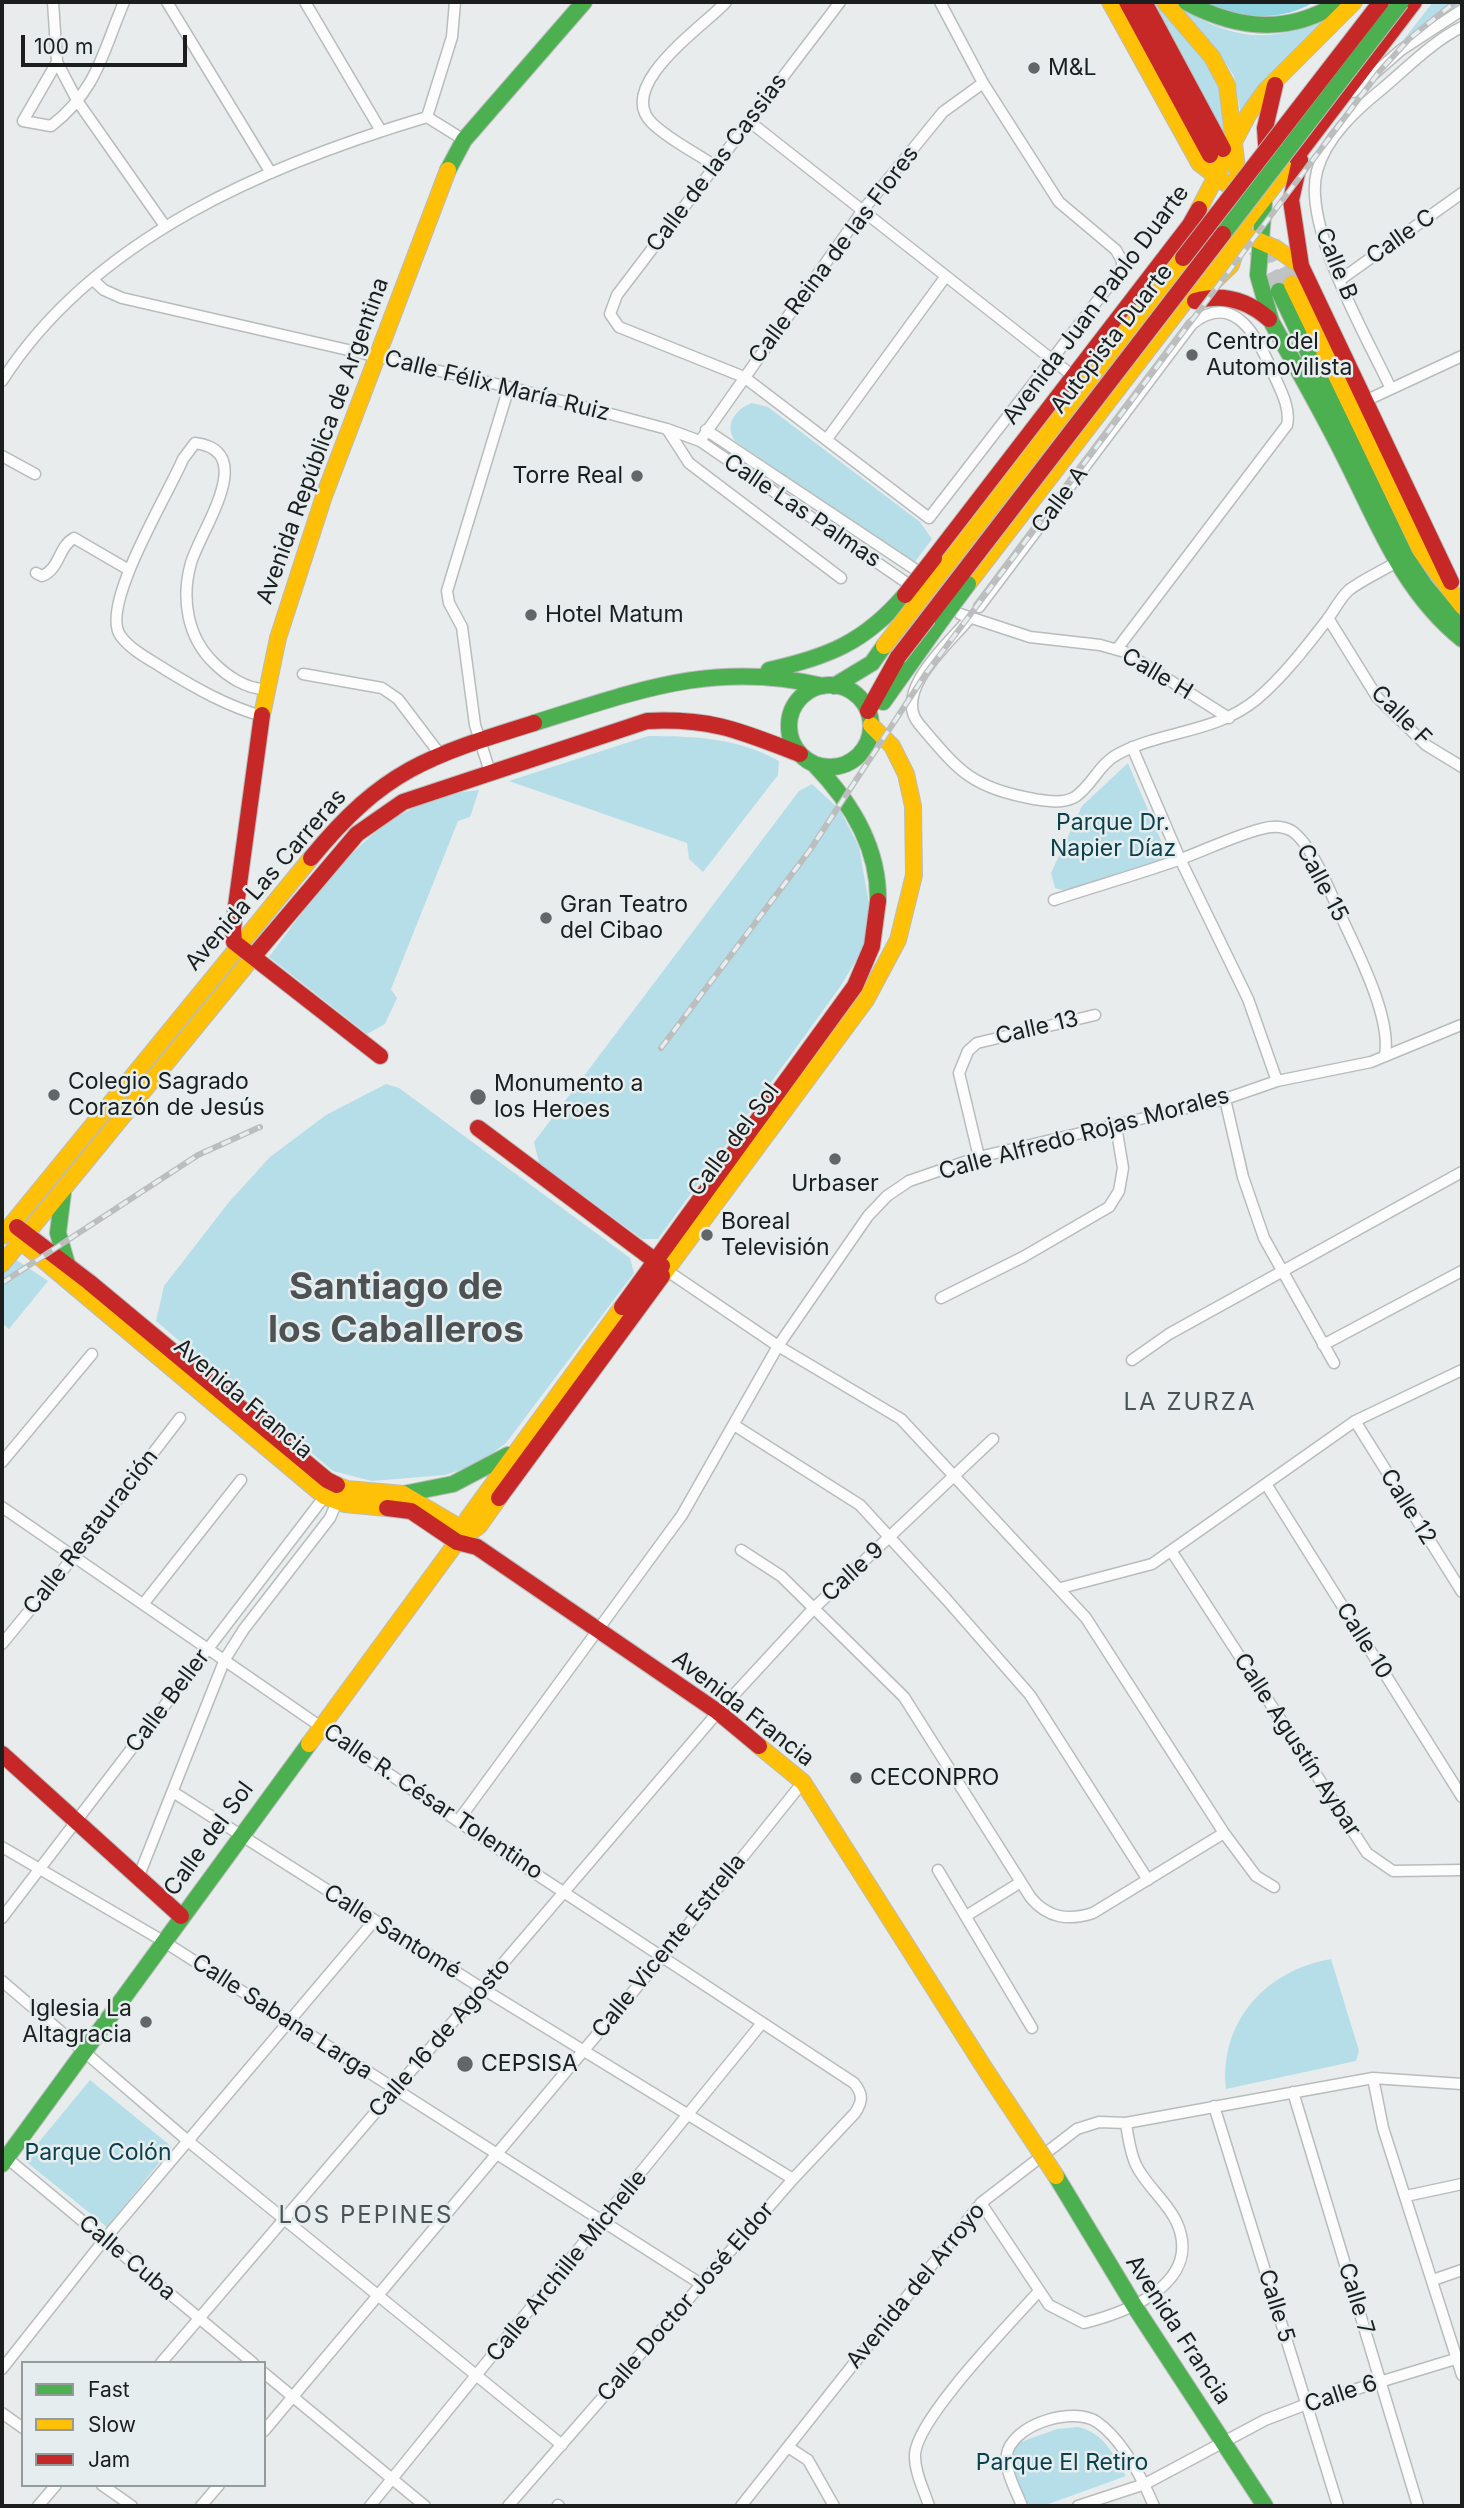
<!DOCTYPE html>
<html>
<head>
<meta charset="utf-8">
<style>
	body { margin:0 }
	#map { position:relative; width:1464px; height:2508px; overflow:hidden; background:#e8eced; font-family:Inter,sans-serif }
	canvas { display:block }
	.frame { position:absolute; inset:0; border:4px solid #1c1e1e; pointer-events:none }
	.legend { position:absolute; left:21px; top:2361px; width:245px; height:126px; box-sizing:border-box; background:#e6edef; border:2px solid #959a9b; margin:0; padding:9px 12px; list-style:none; font-size:21px; color:#1c1e1e }
	.legend li { display:flex; align-items:center; gap:14px; height:35px }
	.legend b { width:35px; border:2px solid #959a9b }
	.scale { position:absolute; left:21px; top:35px; width:166px; height:32px; box-sizing:border-box; border:4px solid #1c1e1e; border-top:0; padding-left:9px; font-size:21px; line-height:24px; white-space:nowrap; color:#1c1e1e; -webkit-text-stroke:5px #e6edef; paint-order:stroke }
</style>
</head>
<body>
<div id="map">
<canvas width="1464" height="2508"></canvas>
<div class="frame"></div>
<ul class="legend">
<li><b style="height:9px;background:#4caf50"></b>Fast</li>
<li><b style="height:9px;background:#ffc107"></b>Slow</li>
<li><b style="height:9px;background:#c62828"></b>Jam</li>
</ul>
<div class="scale">100 m</div>
</div>
<script>
const ctx = document.querySelector('canvas').getContext('2d');
ctx.lineJoin = 'round';
function paint(path, color) { ctx.fillStyle = color; ctx.fill(path, 'evenodd'); }
function stroke(path, color, width, dash) { ctx.strokeStyle = color; ctx.lineWidth = width; ctx.lineCap = dash ? 'butt' : 'round'; ctx.setLineDash(dash || []); ctx.stroke(path); }
function label(font, color, halo, rows, align = 'center') {
  ctx.font = font + ' Inter,sans-serif'; ctx.lineWidth = 5; ctx.setLineDash([]); ctx.textBaseline = 'middle'; ctx.strokeStyle = halo; ctx.fillStyle = color; for (const [text, x, y, turn = 0] of rows) {
    ctx.save(); ctx.translate(x, y); ctx.rotate((+turn || 0) * Math.PI / 180); ctx.textAlign = isNaN(turn) ? turn : align; if (halo) ctx.strokeText(text, 0, 0); ctx.fillText(text, 0, 0); ctx.restore();
  }
}
paint(new Path2D(`
	M 1151,2 L 1161,6 L 1217,77 L 1228,145 Z
	M 1173,2 C 1230,41 1271,46 1334,15 L 1242,120 L 1234,76 L 1219,53 Z
	M 1433,2 L 1462,4 L 1429,24 L 1391,56 Z
	M 752,403 L 768,407 L 920,522 L 932,539 L 914,563 L 735,441 C 724,425 735,409 752,403 Z
	M 648,736 C 695,736 738,738 779,761 L 778,775 L 703,872 L 689,859 L 687,843 L 509,781 Z
	M 1128,763 L 1169,859 L 1081,895 L 1055,888 L 1051,873 L 1082,806 Z
	M 812,784 L 840,810 L 859,847 L 869,903 L 863,949 L 840,987 L 658,1239 L 642,1239 L 539,1163 L 534,1142 L 799,791 Z
	M 479,790 L 470,817 L 458,821 L 391,989 L 397,998 L 385,1024 L 367,1034 L 269,957 C 324,885 378,797 479,790 Z
	M 386,1084 L 399,1088 L 630,1258 L 634,1273 L 506,1443 L 476,1465 L 445,1475 L 372,1481 L 333,1471 L 156,1321 L 164,1286 L 229,1202 L 270,1157 L 326,1115 Z
	M 15,1259 L 48,1281 L 9,1329 L 2,1323 L 2,1275 Z
	M 1331,1959 L 1359,2051 L 1356,2061 L 1226,2089 C 1219,2022 1266,1970 1331,1959 Z
	M 90,2080 L 172,2147 L 107,2227 L 24,2160 Z
	M 1078,2427 C 1105,2433 1113,2455 1126,2476 L 1043,2506 L 1025,2506 L 1006,2464 L 1018,2443 L 1057,2429 Z`), '#b6dee8');
paint(new Path2D(`
	M 1204,2 L 1314,2 C 1279,23 1240,18 1204,2 Z`), '#8fd2e0');
stroke(new Path2D(`
	M 1271,243 L 1292,284
	M 1257,249 L 1279,291`), '#bfc3c4', 18, [18, 9]);
const street = new Path2D(`
	M 53,2 L 57,62 L 23,121 L 51,126 C 97,91 103,51 124,2
	M 167,2 L 271,173
	M 305,2 L 381,131
	M 840,2 L 617,295 L 610,314 L 619,327 L 744,377 L 929,518 L 1122,269 L 1122,261 L 1116,250 L 1059,202 L 983,83 L 940,2
	M 57,62 L 78,102 L 165,226
	M 1353,92 L 1401,50 L 1462,10
	M 427,117 L 452,37 L 455,2
	M 750,122 L 1073,376
	M 715,166 C 695,152 669,140 652,123 C 614,86 704,26 726,2
	M 93,280 L 104,290 L 122,298 L 509,387 L 667,429 L 700,441 L 904,581
	M 1340,280 L 1462,193
	M 2,381 C 94,237 269,164 427,117 L 464,140
	M 1391,389 C 1367,337 1302,227 1317,171 C 1326,137 1356,110 1382,89 C 1407,68 1433,41 1462,27
	M 1365,401 L 1462,356
	M 667,429 L 689,463 L 841,578
	M 706,430 L 913,568
	M 827,439 L 946,276
	M 700,441 L 863,210 L 943,112 L 983,83
	M 2,456 L 35,474
	M 36,573 L 42,576 C 60,569 58,547 74,538 L 129,570
	M 979,607 L 1192,324 C 1235,289 1259,340 1273,373 C 1280,389 1291,408 1287,425 L 1117,649
	M 960,614 L 1030,637 L 1100,645 L 1125,652 L 1229,718
	M 1328,618 L 1377,697 L 1426,745 L 1462,767
	M 969,619 C 949,643 892,692 919,724 C 959,771 971,788 1034,799 C 1047,801 1063,804 1075,797 C 1093,785 1099,763 1120,753 C 1165,730 1216,733 1257,699 C 1283,677 1306,647 1327,620 C 1334,611 1340,598 1349,590 C 1362,580 1380,572 1395,563
	M 303,674 L 382,688 L 398,699 L 439,753
	M 262,716 C 227,706 197,689 166,670 C 151,660 130,650 120,635 C 100,605 169,493 183,459 L 195,443 C 259,451 201,529 191,563 C 181,598 187,637 214,663 C 227,676 246,689 265,689
	M 1132,747 L 1180,859 L 1248,999 L 1277,1081
	M 490,772 L 475,725 L 462,627 L 449,603 L 447,591 L 509,387
	M 1054,900 C 1096,886 1139,874 1181,859 C 1208,849 1234,836 1261,829 C 1271,826 1283,826 1292,831 C 1315,847 1334,903 1347,929 C 1362,961 1391,1020 1385,1055
	M 1225,1099 L 1243,1177 L 1264,1238 L 1334,1363
	M 979,1157 L 959,1073 L 968,1051 L 977,1043 L 1095,1015
	M 666,1270 L 778,1346 L 901,1419 L 1086,1618 L 1224,1833 L 1256,1876 L 1274,1887
	M 941,1298 L 1023,1257 L 1109,1207 L 1119,1191 L 1123,1168 L 1116,1126
	M 1323,1345 L 1462,1271
	M 1132,1360 L 1169,1334 L 1462,1172
	M 1355,1421 L 1462,1592
	M 734,1425 L 860,1505 L 947,1600 L 1030,1695 L 1148,1880
	M 2,1462 L 92,1354
	M 1266,1484 L 1462,1797
	M 2,1507 L 504,1853 L 854,2083 C 863,2094 863,2101 855,2113 L 793,2179 L 508,2506
	M 741,1550 L 781,1576 L 904,1697 L 1031,1898 C 1048,1918 1068,1921 1093,1913 L 1224,1833
	M 1172,1552 L 1367,1853 L 1393,1871 L 1462,1870
	M 1061,1588 L 1152,1564 L 1355,1421 L 1462,1370
	M 144,1603 L 241,1480
	M 2,1644 L 75,1555 L 180,1418
	M 173,1792 L 483,1989 L 793,2179
	M 458,1821 L 682,1515 L 778,1346 L 868,1216 L 887,1196 L 909,1181 L 979,1157 L 1225,1099 L 1277,1081 L 1371,1062 L 1461,1025
	M 2,1847 L 163,1941 L 701,2284
	M 938,1870 L 1032,2028
	M 138,1878 L 225,1659 L 244,1629 L 330,1518 L 339,1497
	M 966,1916 L 1021,1882
	M 2,1918 L 328,1492
	M 2,1981 L 188,2141 L 562,2445
	M 1373,2078 L 1383,2128 L 1462,2375
	M 1293,2092 L 1418,2506
	M 1214,2106 L 1338,2506
	M 2,2154 L 253,2363
	M 1406,2196 L 1462,2184
	M 981,2203 L 1049,2305 L 1084,2323 C 1128,2312 1203,2283 1177,2223 C 1168,2202 1146,2186 1136,2165 C 1130,2152 1128,2137 1126,2123
	M 1433,2280 L 1462,2270
	M 161,2363 L 718,1712 L 814,1608 L 993,1439
	M 2,2369 L 104,2240 L 374,1921
	M 264,2373 L 425,2506
	M 2,2413 L 23,2428
	M 264,2431 L 663,1956 L 803,1782
	M 788,2447 L 808,2460 L 834,2506
	M 102,2485 L 132,2506
	M 558,2505 L 559,2506
	M 38,2506 L 56,2485
	M 201,2506 L 219,2485
	M 370,2506 L 762,2023
	M 741,2506 L 981,2203 L 1077,2129 L 1099,2122 L 1126,2123 L 1373,2078 L 1462,2084
	M 929,2506 C 924,2490 914,2471 915,2454 C 918,2417 1011,2323 1039,2291
	M 1022,2506 C 1016,2490 1002,2467 1008,2450 C 1019,2422 1074,2407 1097,2422 C 1123,2440 1142,2478 1154,2506
	M 1078,2506 L 1145,2484 L 1265,2420 L 1307,2404 L 1462,2357`);
const fast = new Path2D(`
	M 1186,2 C 1238,30 1289,35 1340,2
	M 448,170 L 464,140 L 584,2
	M 1264,203 L 1258,275 L 1271,321
	M 1279,291 L 1405,556 L 1425,586 L 1462,630
	M 1271,321 C 1295,365 1320,408 1342,452 C 1377,520 1401,590 1462,639
	M 769,670 C 828,657 865,642 905,595
	M789 726a41 41 0 1 1 82 0a41 41 0 1 1-82 0Z
	M 834,686 L 872,663 L 884,646
	M 883,702 L 942,619
	M 534,723 C 637,691 714,660 823,686
	M 814,764 C 850,801 879,848 878,901
	M 63,1193 L 58,1233 L 67,1264
	M 403,1494 L 453,1484 L 508,1455
	M 2,2164 L 309,1744
	M 1056,2176 L 1135,2307 L 1265,2506`);
const slow = new Path2D(`
	M 1110,2 L 1199,163 L 1225,183
	M 1165,2 L 1212,57 L 1227,85 L 1240,193
	M 1199,209 L 1248,115 L 1265,91 L 1354,2
	M 1253,238 L 1277,249 L 1301,266
	M 1292,284 L 1421,551 L 1462,606
	M 1197,298 L 1231,265 L 1240,238
	M 968,584 L 1296,157
	M 262,715 L 278,638 L 324,496 L 448,170
	M 11,1233 L 324,1496 L 345,1504 L 387,1508
	M 2,1236 L 311,858
	M 2,1264 L 257,952
	M 662,1276 L 866,1000 L 898,940 L 914,875 L 913,806 L 906,774 L 892,746 L 871,725
	M 337,1485 L 347,1489 L 403,1494 L 469,1533
	M 457,1542 L 468,1518 L 622,1307
	M 309,1744 L 457,1542 L 479,1526 L 499,1498
	M 759,1746 L 803,1782 L 987,2072`);
const jam = new Path2D(`
	M 1127,2 L 1210,155
	M 1144,2 L 1223,149
	M 1296,157 L 1414,2
	M 1267,158 L 1265,128 L 1275,85
	M 1300,160 L 1291,200 L 1301,266
	M 1301,266 L 1451,582
	M 1195,301 C 1223,293 1247,300 1269,319
	M 934,558 L 1190,225 L 1199,209
	M 868,711 L 898,657
	M 262,715 L 233,928 L 234,942 L 380,1056
	M 311,858 C 383,770 428,756 534,723
	M 257,952 L 357,834 L 403,802 L 647,721 C 713,718 740,731 800,754
	M 478,1128 L 662,1266
	M 17,1227 L 89,1282 L 327,1480 L 337,1485
	M 622,1307 L 855,986 L 872,946 L 878,901
	M 499,1498 L 662,1276
	M 387,1508 L 411,1511 L 457,1542 L 477,1547 L 718,1712 L 759,1746
	M 2,1754 L 181,1916`);
stroke(street, '#b9bcbc', 13);
stroke(fast, '#b9bcbc', 18);
stroke(slow, '#b9bcbc', 18);
stroke(jam, '#b9bcbc', 18);
stroke(street, '#fcfcfc', 10);
stroke(fast, '#4caf50', 16);
stroke(slow, '#ffc107', 16);
stroke(jam, '#c62828', 16);
const rail = new Path2D(`
	M 661,1048 L 810,850 L 927,672 L 1379,72 L 1409,39 L 1455,2
	M 2,1283 L 198,1155 L 260,1127`);
stroke(rail, '#bcbdbd', 6);
stroke(rail, '#e6edef', 3.5, [10]);
const fastBridge = new Path2D(`
	M 1223,234 L 1401,2
	M 942,619 L 968,584`);
const slowBridge = new Path2D(`
	M 884,646 L 1183,258
	M 987,2072 L 1056,2176`);
const jamBridge = new Path2D(`
	M 1183,258 L 1381,2
	M 905,595 L 934,558
	M 898,657 L 1223,234`);
stroke(fastBridge, '#b9bcbc', 18, []);
stroke(slowBridge, '#b9bcbc', 18, []);
stroke(jamBridge, '#b9bcbc', 18, []);
stroke(fastBridge, '#4caf50', 16);
stroke(slowBridge, '#ffc107', 16);
stroke(jamBridge, '#c62828', 16);
for (const [x, y, r, color] of [
	[1034,68,7,"#636666"],
	[1192,355,7,"#636666"],
	[637,476,7,"#636666"],
	[531,615,7,"#636666"],
	[546,918,7,"#636666"],
	[54,1095,7,"#636666"],
	[478,1097,9,"#636666"],
	[835,1159,7,"#636666"],
	[707,1235,7,"#636666"],
	[856,1778,7,"#636666"],
	[146,2022,7,"#636666"],
	[465,2064,9,"#636666"]
]) { const dot = new Path2D(); dot.arc(x, y, r, 0, 2 * Math.PI); ctx.fillStyle = color; ctx.fill(dot); stroke(dot, '#e6edef', 2.5); }
label('23px', '#1c1e1e', '#e6edef', [
	["M&L",1048,68],
	["Centro del",1206,342],
	["Automovilista",1206,368],
	["Torre Real",623,476,"right"],
	["Hotel Matum",545,615],
	["Gran Teatro",560,905],
	["del Cibao",560,931],
	["Colegio Sagrado",68,1082],
	["Corazón de Jesús",68,1108],
	["Monumento a",494,1084],
	["los Heroes",494,1110],
	["Urbaser",835,1184,"center"],
	["Boreal",721,1222],
	["Televisión",721,1248],
	["CECONPRO",870,1778],
	["Iglesia La",132,2009,"right"],
	["Altagracia",132,2035,"right"],
	["CEPSISA",481,2064]
], 'left');
label('23px', '#1c1e1e', '#e6edef', [
	["Calle de las Cassias",717,163,-53],
	["Calle C",1401,237,-35],
	["Calle Reina de las Flores",834,255,-53],
	["Calle B",1336,264,68],
	["Avenida Juan Pablo Duarte",1096,305,-53],
	["Autopista Duarte",1112,339,-52],
	["Calle Félix María Ruiz",497,386,14],
	["Avenida República de Argentina",323,441,-70],
	["Calle A",1060,500,-53],
	["Calle Las Palmas",802,511,34],
	["Calle H",1157,674,31],
	["Calle F",1401,716,45],
	["Avenida Las Carreras",266,880,-49],
	["Calle 15",1322,883,62],
	["Calle 13",1037,1028,-13],
	["Calle Alfredo Rojas Morales",1084,1134,-15],
	["Calle del Sol",734,1140,-53],
	["Avenida Francia",243,1399,40],
	["Calle 12",1408,1507,58],
	["Calle Restauración",91,1532,-52],
	["Calle 9",853,1572,-43],
	["Calle 10",1364,1641,58],
	["Calle Beller",168,1701,-53],
	["Avenida Francia",743,1709,38],
	["Calle Agustín Aybar",1297,1745,57],
	["Calle R. César Tolentino",433,1802,34],
	["Calle del Sol",209,1839,-54],
	["Calle Santomé",392,1932,32],
	["Calle Vicente Estrella",669,1946,-51],
	["Calle Sabana Larga",282,2017,33],
	["Calle 16 de Agosto",440,2038,-49],
	["Calle Cuba",127,2258,40],
	["Calle Archille Michelle",567,2266,-51],
	["Avenida del Arroyo",916,2286,-51],
	["Calle 7",1356,2299,73],
	["Calle Doctor José Eldor",686,2302,-49],
	["Calle 5",1276,2306,73],
	["Avenida Francia",1178,2330,57],
	["Calle 6",1341,2394,-18]
]);
label('23px', '#0c414c', '#e6edef', [
	["Parque Dr.",1113,823],
	["Napier Díaz",1113,849],
	["Parque Colón",98,2153],
	["Parque El Retiro",1062,2463]
]);
ctx.letterSpacing = '2px';
label('24px', '#4d5354', '#e6edef', [
	["LA ZURZA",1190,1403],
	["LOS PEPINES",366,2216]
]);
ctx.letterSpacing = '0px';
label('bold 37px', '#4d5354', '#e6edef', [
	["Santiago de",396,1288],
	["los Caballeros",396,1331]
]);
</script>
</body>
</html>
